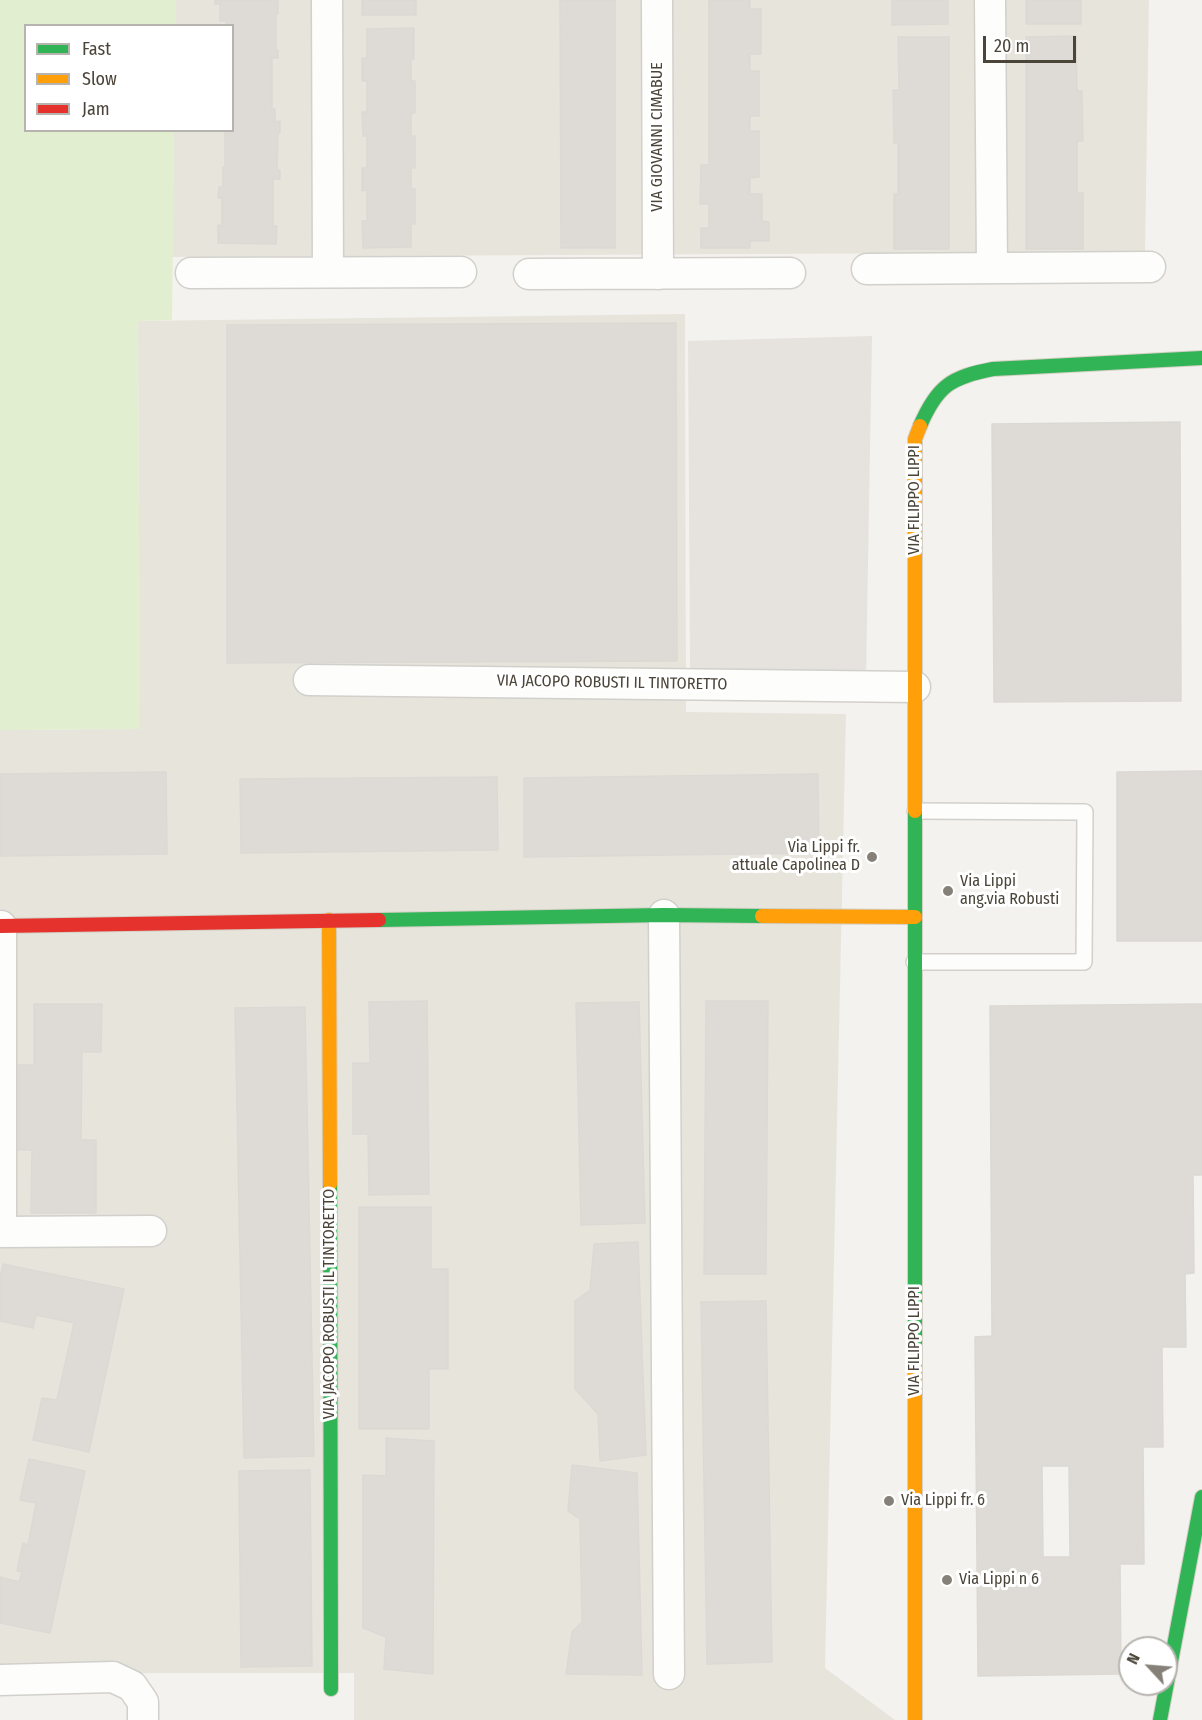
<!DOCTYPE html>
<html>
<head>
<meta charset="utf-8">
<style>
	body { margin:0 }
	#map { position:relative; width:1202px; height:1720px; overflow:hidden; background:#f4f2ee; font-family:"Fira Sans Condensed",sans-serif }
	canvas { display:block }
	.legend { position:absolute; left:24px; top:24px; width:210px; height:108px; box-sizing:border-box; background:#fff; border:2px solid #b7b4b0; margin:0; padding:8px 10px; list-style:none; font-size:18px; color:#4b4439 }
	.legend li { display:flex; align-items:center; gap:12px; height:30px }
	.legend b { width:30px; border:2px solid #b7b4b0 }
	.north { position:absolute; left:1118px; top:1636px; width:60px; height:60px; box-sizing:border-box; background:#fff; border:2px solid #b7b4b0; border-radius:50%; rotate:296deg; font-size:16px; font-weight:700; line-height:24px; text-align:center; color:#4b4439 }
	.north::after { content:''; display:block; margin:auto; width:21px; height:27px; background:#868178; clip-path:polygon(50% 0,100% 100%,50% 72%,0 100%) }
	.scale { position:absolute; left:983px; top:36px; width:93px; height:27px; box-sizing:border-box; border:3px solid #4b4439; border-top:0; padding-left:8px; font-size:18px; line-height:21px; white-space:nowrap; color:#4b4439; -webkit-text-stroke:4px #fff; paint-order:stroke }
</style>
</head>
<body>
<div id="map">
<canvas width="1202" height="1720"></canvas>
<ul class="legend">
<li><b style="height:8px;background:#30b455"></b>Fast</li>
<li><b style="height:8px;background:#ff9f0a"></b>Slow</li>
<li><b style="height:8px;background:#e5322d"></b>Jam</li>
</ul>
<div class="north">N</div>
<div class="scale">20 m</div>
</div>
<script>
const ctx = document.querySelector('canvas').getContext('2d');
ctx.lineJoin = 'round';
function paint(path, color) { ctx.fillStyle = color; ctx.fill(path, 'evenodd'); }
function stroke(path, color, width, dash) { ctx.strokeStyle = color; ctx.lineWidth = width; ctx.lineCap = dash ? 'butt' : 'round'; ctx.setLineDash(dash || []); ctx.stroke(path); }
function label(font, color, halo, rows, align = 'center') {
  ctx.font = font + ' "Fira Sans Condensed",sans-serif'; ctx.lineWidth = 6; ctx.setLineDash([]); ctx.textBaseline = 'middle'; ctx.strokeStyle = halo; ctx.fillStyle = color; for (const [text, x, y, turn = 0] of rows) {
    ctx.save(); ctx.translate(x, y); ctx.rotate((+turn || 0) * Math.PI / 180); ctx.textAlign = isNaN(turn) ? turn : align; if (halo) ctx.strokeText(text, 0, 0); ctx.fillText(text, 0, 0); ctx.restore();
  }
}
paint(new Path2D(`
	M 176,0 L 1149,0 L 1145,252 L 172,257 L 174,131 L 232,130 L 232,26 L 176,25 Z
	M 685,314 L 686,712 L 846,714 L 825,1668 L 895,1720 L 354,1720 L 354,1673 L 0,1673 L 0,730 L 140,729 L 138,321 Z`), '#e7e4dc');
paint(new Path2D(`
	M 0,0 L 176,0 L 176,25 L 26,26 L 26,130 L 174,131 L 172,320 L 138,321 L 140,729 L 0,730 Z`), '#e1eecf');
paint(new Path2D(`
	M 872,336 L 866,677 L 690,673 L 688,341 Z`), '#e6e3df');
const building = new Path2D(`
	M 215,0 L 278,1 L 278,14 L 276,14 L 276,50 L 278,50 L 278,58 L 272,58 L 272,109 L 275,109 L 275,122 L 280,121 L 280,133 L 278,133 L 277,170 L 280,170 L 280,179 L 273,179 L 273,226 L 277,226 L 276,244 L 218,243 L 218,225 L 222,226 L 222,198 L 218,198 L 219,187 L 223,187 L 223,167 L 225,167 L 225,131 L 222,130 L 232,130 L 232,26 L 226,26 L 226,21 L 220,21 L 220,4 L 215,4 Z
	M 362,0 L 416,0 L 416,15 L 362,15 Z
	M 560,0 L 615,0 L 615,248 L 561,248 Z
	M 709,0 L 750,0 L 750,9 L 761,9 L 761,54 L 750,54 L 750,71 L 759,71 L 759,116 L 750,116 L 750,131 L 759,131 L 759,177 L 750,178 L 750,194 L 762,194 L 762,221 L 769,222 L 769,241 L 750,241 L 750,248 L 701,248 L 701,228 L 709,228 L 709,204 L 700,204 L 701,165 L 709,165 Z
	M 892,0 L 948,0 L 948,24 L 892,25 Z
	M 1026,0 L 1081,0 L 1081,24 L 1026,24 Z
	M 414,28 L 414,59 L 411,59 L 411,81 L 415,81 L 415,113 L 411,113 L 411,136 L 415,136 L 415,168 L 411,168 L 411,189 L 415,189 L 415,224 L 411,224 L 411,247 L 363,248 L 362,221 L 367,221 L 367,190 L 362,191 L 362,168 L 367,168 L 367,136 L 363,136 L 362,112 L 367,112 L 367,81 L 362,81 L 362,58 L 367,58 L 367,29 Z
	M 1076,36 L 1077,91 L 1082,91 L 1083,141 L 1077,141 L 1077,193 L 1083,193 L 1083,249 L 1026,249 L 1026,37 Z
	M 898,37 L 949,37 L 949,249 L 894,249 L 894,194 L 898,194 L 898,142 L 894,143 L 893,90 L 899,90 Z
	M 676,323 L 677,661 L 227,663 L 227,325 Z
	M 1180,422 L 1181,701 L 994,702 L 992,424 Z
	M 1202,771 L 1202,941 L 1117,941 L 1117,772 Z
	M 166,772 L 167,854 L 0,856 L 0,774 Z
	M 818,774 L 819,853 L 524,857 L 524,778 Z
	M 497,777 L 498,850 L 241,853 L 240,779 Z
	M 427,1001 L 429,1194 L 369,1195 L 368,1134 L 353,1134 L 353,1063 L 370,1063 L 369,1002 Z
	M 706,1001 L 768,1001 L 766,1274 L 704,1274 Z
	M 639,1002 L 645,1223 L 581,1225 L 576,1003 Z
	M 34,1004 L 102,1004 L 101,1052 L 82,1052 L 81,1140 L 96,1140 L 96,1213 L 31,1213 L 32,1150 L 18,1150 L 18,1065 L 34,1065 Z
	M 1202,1004 L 1202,1175 L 1193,1175 L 1194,1273 L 1185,1274 L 1186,1347 L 1162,1347 L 1163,1447 L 1143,1447 L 1144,1564 L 1120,1564 L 1121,1674 L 978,1676 L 975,1337 L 992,1336 L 990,1006 ZM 1042,1466 L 1069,1466 L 1070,1557 L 1043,1557 Z
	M 305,1007 L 314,1456 L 244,1458 L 235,1008 Z
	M 359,1207 L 431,1207 L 431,1269 L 448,1269 L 448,1369 L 429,1369 L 429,1429 L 359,1429 Z
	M 638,1242 L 646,1455 L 600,1461 L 598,1414 L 575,1389 L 575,1301 L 590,1290 L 594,1244 Z
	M 3,1264 L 124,1289 L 89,1452 L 33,1440 L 42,1398 L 57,1400 L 74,1323 L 36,1315 L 33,1328 L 0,1321 L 0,1278 Z
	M 766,1301 L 772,1662 L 707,1664 L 701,1302 Z
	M 386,1438 L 434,1441 L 433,1674 L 384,1669 L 386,1637 L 363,1628 L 363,1475 L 386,1476 Z
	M 29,1459 L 85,1471 L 50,1633 L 0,1623 L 0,1577 L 19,1582 L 22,1572 L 17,1571 L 23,1543 L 28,1545 L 36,1503 L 20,1500 Z
	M 572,1465 L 637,1473 L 642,1675 L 566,1674 L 572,1632 L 582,1622 L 580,1519 L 568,1511 Z
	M 310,1470 L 312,1666 L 241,1667 L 239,1471 Z`);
paint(building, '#dedbd6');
stroke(building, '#dcd9d4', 1.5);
const lane = new Path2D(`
	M 914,962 L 1084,962 L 1085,812 L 915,811`);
const street = new Path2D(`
	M 327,0 L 328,272
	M 657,0 L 658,274
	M 990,0 L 992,268
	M 867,269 L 1150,267
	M 191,273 L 461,272
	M 529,274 L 790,273
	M 309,680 L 915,687
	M 664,915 L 669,1674
	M 1,926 L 1,1232 L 151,1231
	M 0,1680 L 113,1677 L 132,1686 L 143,1702 L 143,1720`);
const fast = new Path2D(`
	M 920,426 C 937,386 951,377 993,369 L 1202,358
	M 915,811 L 915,1353
	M 379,920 L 664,915 L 762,916
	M 330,1184 L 331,1689
	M 1160,1720 L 1202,1497`);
const slow = new Path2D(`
	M 915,811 L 915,439 L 920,426
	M 762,916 L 915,917
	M 329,920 L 330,1184
	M 915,1353 L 915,1720`);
const jam = new Path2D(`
	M 0,926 L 379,920`);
stroke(lane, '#d2d0cb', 18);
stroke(street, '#d2d0cb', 33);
stroke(fast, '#d3cfc5', 16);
stroke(slow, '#d3cfc5', 16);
stroke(jam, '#d3cfc5', 16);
stroke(lane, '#fdfdfc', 15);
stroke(street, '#fdfdfc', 30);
stroke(fast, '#30b455', 14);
stroke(slow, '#ff9f0a', 14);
stroke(jam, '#e5322d', 14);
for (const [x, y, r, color] of [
	[872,857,6,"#868178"],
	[948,891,6,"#868178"],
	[889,1501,6,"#868178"],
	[947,1580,6,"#868178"]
]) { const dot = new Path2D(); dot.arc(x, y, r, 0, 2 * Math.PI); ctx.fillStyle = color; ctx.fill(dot); stroke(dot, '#fff', 2); }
label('16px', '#4b4439', '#fff', [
	["VIA GIOVANNI CIMABUE",658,137,-90],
	["VIA FILIPPO LIPPI",915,500,-90],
	["VIA JACOPO ROBUSTI IL TINTORETTO",612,683,1],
	["VIA JACOPO ROBUSTI IL TINTORETTO",330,1304,-90],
	["VIA FILIPPO LIPPI",915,1341,-90]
]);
label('16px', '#4b4439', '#fff', [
	["Via Lippi fr.",860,848,"right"],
	["attuale Capolinea D",860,866,"right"],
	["Via Lippi",960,882],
	["ang.via Robusti",960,900],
	["Via Lippi fr. 6",901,1501],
	["Via Lippi n 6",959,1580]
], 'left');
</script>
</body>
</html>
